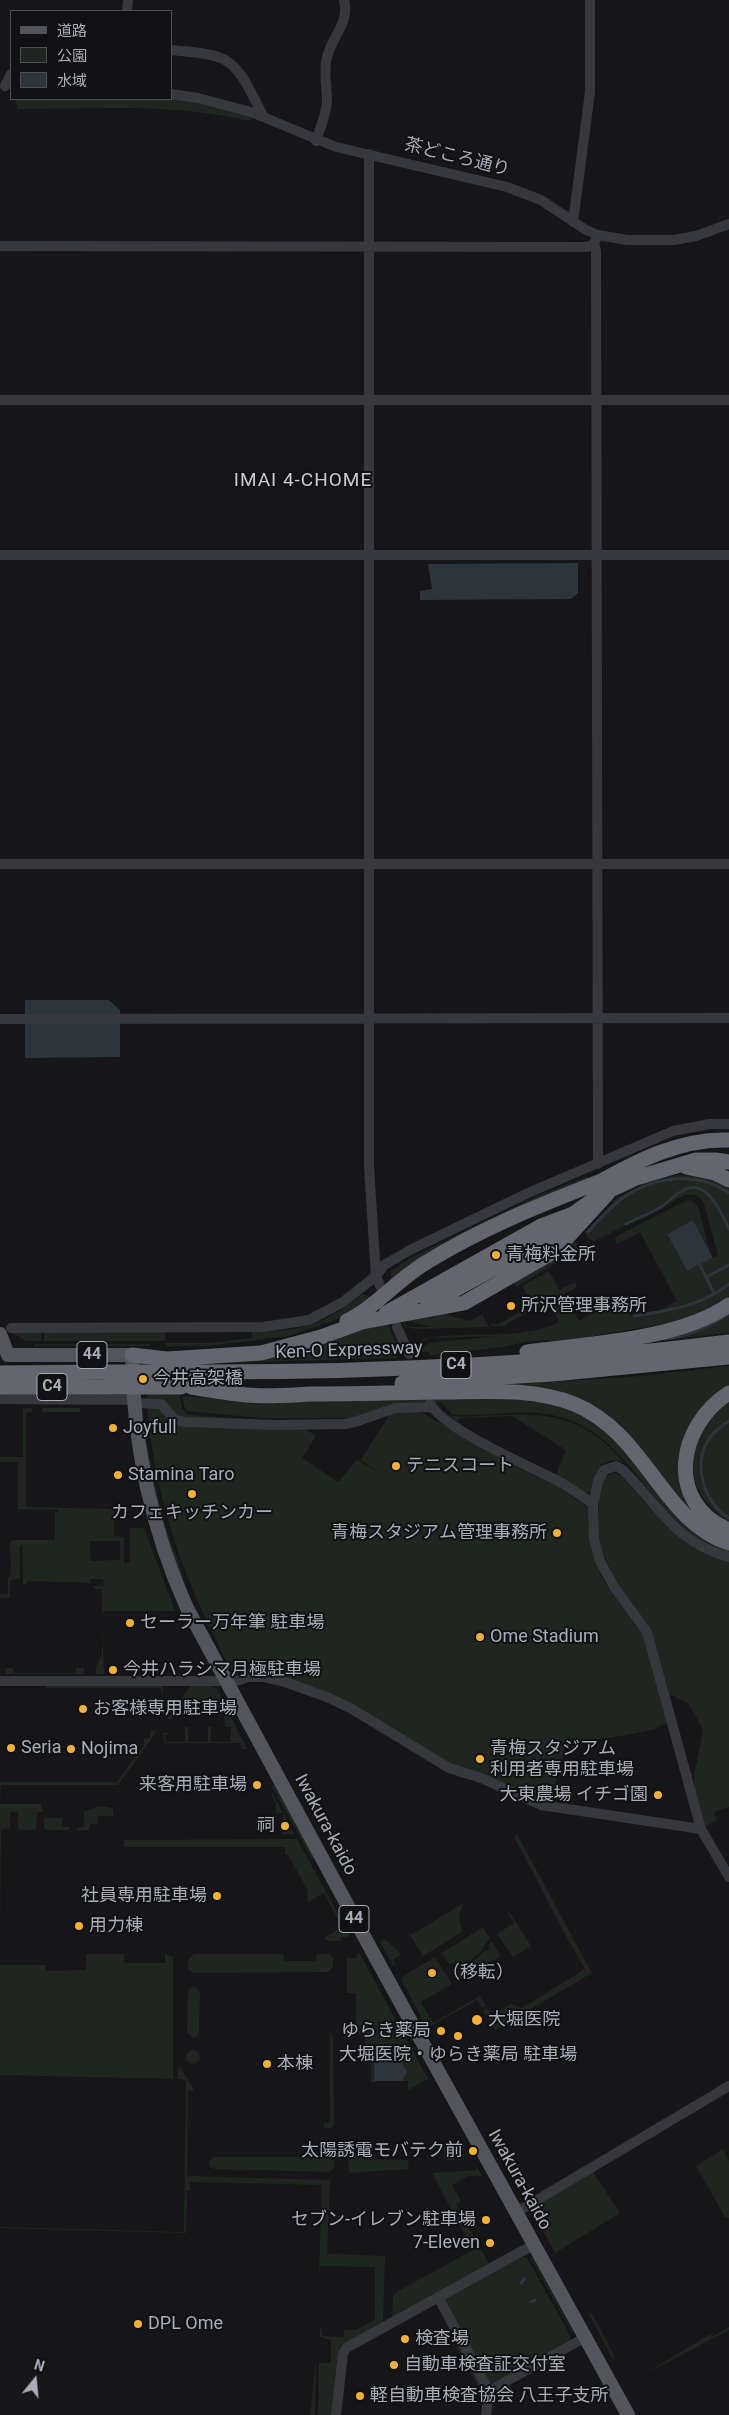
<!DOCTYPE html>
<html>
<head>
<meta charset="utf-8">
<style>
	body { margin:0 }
	#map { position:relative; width:729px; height:2415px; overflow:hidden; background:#161618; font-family:Roboto,"Noto Sans JP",sans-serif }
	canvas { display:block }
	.legend { position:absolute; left:10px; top:10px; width:162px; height:90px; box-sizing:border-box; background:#111113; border:1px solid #4d4f55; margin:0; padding:6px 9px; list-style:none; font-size:15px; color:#a8adb8 }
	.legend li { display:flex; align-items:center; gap:10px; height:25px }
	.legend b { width:25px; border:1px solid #4d4f55 }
	.north { position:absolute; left:10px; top:2355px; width:50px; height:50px; -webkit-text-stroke:4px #111113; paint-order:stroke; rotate:17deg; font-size:14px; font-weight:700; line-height:20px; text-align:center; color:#a8adb8 }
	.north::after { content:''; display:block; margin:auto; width:18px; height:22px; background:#a8adb8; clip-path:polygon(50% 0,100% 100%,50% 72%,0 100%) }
</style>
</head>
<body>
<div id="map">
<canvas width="729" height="2415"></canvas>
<ul class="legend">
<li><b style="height:6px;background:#53555c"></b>道路</li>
<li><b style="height:14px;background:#1e261f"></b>公園</li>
<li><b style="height:14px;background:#2c353c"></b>水域</li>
</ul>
<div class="north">N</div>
</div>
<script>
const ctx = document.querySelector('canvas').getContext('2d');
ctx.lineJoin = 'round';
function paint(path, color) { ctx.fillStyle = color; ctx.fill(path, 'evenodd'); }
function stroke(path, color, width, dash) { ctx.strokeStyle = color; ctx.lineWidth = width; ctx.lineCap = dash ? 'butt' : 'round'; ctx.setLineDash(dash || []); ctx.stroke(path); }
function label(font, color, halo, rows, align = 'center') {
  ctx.font = font + ' Roboto,"Noto Sans JP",sans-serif'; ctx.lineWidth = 4; ctx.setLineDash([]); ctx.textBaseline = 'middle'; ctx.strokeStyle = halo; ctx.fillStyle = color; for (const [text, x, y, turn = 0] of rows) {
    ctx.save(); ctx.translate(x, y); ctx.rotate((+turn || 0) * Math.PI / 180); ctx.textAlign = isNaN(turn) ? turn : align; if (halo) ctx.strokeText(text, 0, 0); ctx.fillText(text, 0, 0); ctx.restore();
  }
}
paint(new Path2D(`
	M 171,97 L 251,115 L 253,119 L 249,121 C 173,103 96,109 18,109 L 15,99 L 171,99 Z
	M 677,1175 C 695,1175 714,1178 729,1189 L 729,1296 L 714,1307 L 687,1318 L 664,1324 L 557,1342 L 548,1340 L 524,1342 L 504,1347 L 430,1355 L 428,1352 L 420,1352 L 422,1347 L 429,1343 L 497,1336 L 430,1338 L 420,1343 L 415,1353 L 418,1343 L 427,1338 C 468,1331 522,1341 559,1322 L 548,1301 L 503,1326 L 493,1326 L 490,1322 L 497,1325 L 533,1305 L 522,1286 L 549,1271 L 559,1290 L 575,1282 L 577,1287 L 564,1294 L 579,1321 L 609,1305 L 612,1312 L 625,1305 L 631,1316 L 660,1310 L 677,1301 L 640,1232 L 617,1244 L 615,1239 L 617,1236 L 687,1200 L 693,1201 L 698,1207 L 710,1253 L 693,1220 L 667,1234 L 687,1271 L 718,1255 L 704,1204 C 700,1196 694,1193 685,1195 L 595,1241 L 589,1239 L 584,1233 L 617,1198 L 645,1183 Z
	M 588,1176 L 589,1178 C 539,1197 489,1220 441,1244 L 443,1248 L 391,1282 L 391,1271 L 408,1259 L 537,1196 Z
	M 574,1242 L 579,1243 L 578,1250 L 516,1287 L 513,1280 L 565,1251 Z
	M 363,1294 L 372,1297 L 343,1317 L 289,1336 L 208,1346 L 165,1346 L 165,1343 L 208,1343 L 252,1338 L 252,1332 C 305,1330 320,1327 363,1294 Z
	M 729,1311 L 729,1333 L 652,1341 Z
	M 445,1314 L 470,1321 L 482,1314 L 489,1327 L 416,1329 L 405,1327 L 401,1322 L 410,1327 L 431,1327 L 408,1321 Z
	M 387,1323 L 398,1347 L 397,1358 L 217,1363 Z
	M 9,1331 L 41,1331 L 41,1341 L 26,1341 Z
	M 44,1331 L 165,1332 L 165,1341 L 44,1341 Z
	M 35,1344 L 150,1344 L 150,1346 L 35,1346 Z
	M 178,1365 L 177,1395 L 180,1395 L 182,1409 L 189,1415 L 262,1420 L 351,1419 L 297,1421 L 185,1418 L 179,1417 L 160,1400 L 146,1398 L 163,1370 Z
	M 729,1366 L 729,1387 L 685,1438 L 701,1523 L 608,1418 L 490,1386 L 641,1376 Z
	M 183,1396 L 224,1399 L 508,1399 L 549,1403 L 587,1418 L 606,1431 L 729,1550 L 729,1553 C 649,1528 638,1439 560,1417 C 526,1407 491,1417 457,1415 L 451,1413 L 441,1402 L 437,1402 L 447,1414 L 453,1416 C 469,1418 484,1415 500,1415 C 553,1412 589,1420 624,1463 L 614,1460 L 601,1464 L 590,1492 L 586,1492 L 556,1474 L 566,1450 L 512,1416 L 460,1418 L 457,1422 L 435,1402 L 394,1403 L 353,1418 L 262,1418 L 188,1411 L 184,1406 Z
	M 729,1402 L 729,1522 C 678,1489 684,1438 729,1402 Z
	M 147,1407 L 159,1408 L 169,1421 L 305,1429 L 316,1436 L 302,1458 L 338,1482 L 357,1460 L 382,1474 L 361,1460 L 389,1415 L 395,1412 L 421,1412 L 505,1461 L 560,1488 L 589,1508 L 589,1535 L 596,1564 L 606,1585 L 644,1637 L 669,1723 C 662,1724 658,1728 651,1730 C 626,1735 592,1743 568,1738 L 549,1805 L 451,1766 L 337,1697 L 237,1676 C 227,1667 219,1646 213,1633 C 177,1562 154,1487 147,1407 Z
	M 23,1408 L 32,1408 L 32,1412 L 26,1413 L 26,1507 L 114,1509 L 114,1536 L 124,1537 L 124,1563 L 130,1562 L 130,1528 L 142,1528 L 145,1530 L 175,1611 L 104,1611 L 102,1616 L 102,1589 L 95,1589 L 93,1586 L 104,1586 L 103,1579 L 90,1579 L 90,1583 L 29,1581 L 23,1586 L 22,1545 L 20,1546 L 20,1579 L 10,1580 L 10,1598 L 0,1598 L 0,1594 L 8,1594 L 8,1578 L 11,1573 L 10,1543 L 13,1540 L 55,1540 L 55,1513 L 59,1510 L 18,1509 L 18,1462 L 0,1462 L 0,1457 L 23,1457 ZM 90,1541 L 120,1541 L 120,1560 L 91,1561 Z
	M 42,1408 L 80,1408 L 81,1412 L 42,1412 Z
	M 145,1445 L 147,1445 L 162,1516 L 184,1578 L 182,1579 C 165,1535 154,1491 145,1445 Z
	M 615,1473 L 623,1477 C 654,1513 681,1549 729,1562 L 729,1807 L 714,1812 L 717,1820 L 705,1827 L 695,1792 L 694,1776 L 703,1730 L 689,1704 L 669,1694 L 651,1629 L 615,1581 L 599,1543 L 599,1491 L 606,1476 Z
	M 102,1625 L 104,1674 L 96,1674 L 96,1667 L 102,1655 Z
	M 5,1668 L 13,1668 L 14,1673 L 75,1673 L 76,1668 L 84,1668 L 84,1674 L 5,1674 Z
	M 46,1686 L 163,1686 L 163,1695 L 161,1688 L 46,1688 Z
	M 190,1686 L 211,1686 L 217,1689 L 247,1749 L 242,1749 L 241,1743 L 164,1743 L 164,1733 L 171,1733 L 165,1735 L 165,1742 L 185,1742 L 185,1727 L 188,1727 L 188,1742 L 208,1742 L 208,1727 L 211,1727 L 211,1742 L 231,1742 L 231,1727 L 225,1727 L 224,1713 L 221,1713 L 219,1719 L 219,1704 L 199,1704 L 199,1719 L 198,1713 L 172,1713 L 172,1719 L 167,1719 Z
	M 150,1731 L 157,1731 L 118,1785 L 1,1785 L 0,1803 L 0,1782 L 117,1782 L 144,1745 L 144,1739 L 150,1738 Z
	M 274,1785 L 314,1858 L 312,1859 L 272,1786 Z
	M 273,1793 L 275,1798 L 294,1834 L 283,1834 L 283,1813 L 276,1813 L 276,1801 L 274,1801 L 271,1794 Z
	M 295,1796 L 297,1796 L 365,1921 L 363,1921 Z
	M 0,1804 L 41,1804 L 45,1818 L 62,1818 L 62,1827 L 69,1827 L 69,1830 L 46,1830 L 44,1827 L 44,1812 L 37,1812 L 36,1828 L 34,1830 L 20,1830 L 18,1828 L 18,1812 L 10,1812 L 10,1828 L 1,1830 L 0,1943 Z
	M 97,1807 L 109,1807 L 113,1810 L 113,1816 L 98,1816 L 97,1824 L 90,1824 L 89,1830 L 77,1830 L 77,1828 L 84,1827 L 84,1812 Z
	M 517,1834 L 592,1973 L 495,2030 L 483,2010 L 487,2008 L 492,2015 L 511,2004 L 522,2008 L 585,1969 C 559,1927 539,1882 515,1839 L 512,1840 Z
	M 297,1839 L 350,1936 L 341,1938 L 341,1941 L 328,1941 L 324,1938 L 342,1927 L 324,1893 L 308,1902 L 308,1891 L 288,1855 L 285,1855 L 285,1847 L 124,1847 L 124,1840 Z
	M 464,1903 L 459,1915 L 462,1932 L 423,1956 L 409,1934 L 413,1934 Z
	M 509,1912 L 531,1946 L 513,1957 L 497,1934 L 514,1923 L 508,1913 Z
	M 483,1927 L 490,1938 L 480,1953 L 465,1964 L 457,1960 L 450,1965 L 442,1953 Z
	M 384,1939 L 397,1949 L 401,1955 L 393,1960 L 396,1966 L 393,1965 L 380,1942 Z
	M 492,1942 L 501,1956 L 459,1980 L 452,1968 L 457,1965 L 468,1965 L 485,1951 L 489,1951 L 488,1945 Z
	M 359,1952 L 428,2079 L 410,2089 L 408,2089 L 408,2081 L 402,2081 L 407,2072 L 371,2083 L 371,2052 L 365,2052 L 365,2034 L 351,2033 L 350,2041 L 347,2039 L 347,2031 L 356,2029 L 356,1993 L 347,1993 L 347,1958 L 356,1958 Z
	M 86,1954 L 124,1954 L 124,1963 L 165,1963 L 165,1954 L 173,1957 L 173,2079 L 0,2075 L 0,1965 L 45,1965 L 46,1971 L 86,1970 Z
	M 194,1954 L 283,1954 L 284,1961 L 316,1961 L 317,1954 L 330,1954 L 333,1958 L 333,1967 L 328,1972 L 194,1973 L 188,1969 L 188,1960 Z
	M 435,1957 L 452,1984 L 421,2002 L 433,2023 L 480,1996 L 486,2006 L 482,2008 L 477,2000 L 427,2028 L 402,1981 L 402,1977 Z
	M 194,1986 L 200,1992 L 199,2032 L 198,2036 L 193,2038 L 187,2032 L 188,1990 Z
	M 330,2033 L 333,2037 L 334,2125 L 332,2128 L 324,2128 L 324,2123 L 330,2122 Z
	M186 2057a7 7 0 1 1 14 0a7 7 0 1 1-14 0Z
	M 179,2065 L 193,2088 L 193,2091 L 188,2091 L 187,2176 L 330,2180 L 327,2254 L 385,2256 L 383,2323 L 340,2347 L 332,2415 L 318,2415 L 319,2363 L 331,2363 L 331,2340 L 320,2337 L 320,2329 L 322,2329 L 322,2336 L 344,2337 L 344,2330 L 356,2330 L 375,2320 L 375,2267 L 321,2266 L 319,2273 L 322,2185 L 190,2182 L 190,2191 L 187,2191 L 186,2233 L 0,2228 L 0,2227 L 184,2232 L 186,2080 L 177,2079 Z
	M 350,2142 L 352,2142 L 353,2153 L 368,2153 L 368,2155 L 365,2156 L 365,2159 L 408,2160 L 409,2169 L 349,2173 L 347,2145 Z
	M 448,2143 L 452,2145 L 457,2155 L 454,2160 L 446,2160 L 444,2158 L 444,2146 Z
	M 723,2149 L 729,2161 L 729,2218 L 725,2217 L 696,2166 Z
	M 215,2157 L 330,2157 L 334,2161 L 334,2168 L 329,2172 L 215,2169 L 210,2167 L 209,2163 L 210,2159 Z
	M 477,2167 L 482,2176 L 468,2176 L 452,2185 L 461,2201 L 456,2204 L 489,2264 L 485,2264 L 485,2266 L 392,2317 L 393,2297 L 395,2293 L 473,2250 L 432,2173 L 476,2170 Z
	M 592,2170 L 620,2213 L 555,2253 L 531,2210 L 532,2206 Z
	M 522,2256 L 527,2258 L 571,2337 L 569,2342 L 493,2383 L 489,2382 L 445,2302 L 446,2297 Z
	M 532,2257 L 573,2332 L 572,2333 L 531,2258 Z
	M 588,2312 L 592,2314 L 614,2355 L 613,2360 Z
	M 729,2327 L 729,2330 L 645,2374 L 710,2334 L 712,2337 Z
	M 455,2337 L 483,2388 L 481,2415 L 483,2395 L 452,2339 Z
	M 316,2362 L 315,2415 L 309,2415 L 310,2415 Z`), '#1e261f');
paint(new Path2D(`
	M 578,563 L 578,593 L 571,599 L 420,600 L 420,591 L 432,589 L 428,564 Z
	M 25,1000 L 109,1000 L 120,1010 L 120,1057 L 25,1058 Z
	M 693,1220 L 713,1258 L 687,1271 L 667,1234 Z
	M 374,2047 L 393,2047 L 407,2072 L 402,2081 L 374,2081 Z`), '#2c353c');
stroke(new Path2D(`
	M 626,1224 C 638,1218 650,1214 661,1207 C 668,1203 674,1195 682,1191 C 707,1176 721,1213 729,1229
	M 588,1232 C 599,1220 610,1207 624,1197 C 655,1176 698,1171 729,1193
	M 700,1265 L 714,1293
	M 706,1277 L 729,1265
	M 634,1316 C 667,1311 702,1306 729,1284
	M 664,1339 C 685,1337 710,1327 729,1314
	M 729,1421 C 722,1426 713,1432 709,1439 C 692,1464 704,1503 729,1518
	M 521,2283 L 525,2278
	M 531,2302 L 535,2300`), '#2c353c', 3);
stroke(new Path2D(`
	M 127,11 L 128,0
	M 171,50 C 187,52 206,52 221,58 C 242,66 253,98 264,117
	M 5,86 L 11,74
	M 171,94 L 198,98 L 251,112 L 336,147 L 507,187 L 541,200 L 586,230 L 598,235 L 627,240 L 674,240 L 696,236 L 729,224
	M 316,141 C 320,128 327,113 327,100 C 327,85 323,72 327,57 C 332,36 350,23 344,0
	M 369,154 L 369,1167 L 376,1276 L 380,1286
	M 573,222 L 590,92 L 590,0
	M 598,235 L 594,244 L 596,251 L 598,1164
	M 0,246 L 587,247 L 594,244
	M 0,400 L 729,400
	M 0,555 L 729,555
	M 0,864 L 729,864
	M 0,1019 L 729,1018
	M 397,1327 L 409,1354
	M 11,1328 L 263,1327 L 309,1320 L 343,1302 L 376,1276 L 384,1265 L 412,1249 L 528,1193 L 673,1131 L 710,1124 L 729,1124
	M 0,1399 L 134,1400
	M 134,1403 L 161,1404 L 175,1420 L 185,1422 L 276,1425 L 345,1424 L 355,1422 L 395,1408 L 432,1407
	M 430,1403 C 441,1428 527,1465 554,1479 C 568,1486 581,1495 593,1504
	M 729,1557 C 676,1543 659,1506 623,1470 L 616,1466 L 604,1470 L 598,1481 L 593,1504 L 594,1539 L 600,1561 L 614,1587 L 647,1632 L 701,1829 L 729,1877
	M 0,1681 L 236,1681 L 249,1677 L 263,1677 L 282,1681 L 327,1697 L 352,1709 L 449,1768 L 481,1778 L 541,1805 L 701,1829
	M 515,2213 L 729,2086
	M 438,2297 L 489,2391
	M 336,2415 L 343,2354 L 346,2348 L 533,2245
	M 486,2415 L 489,2391 L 584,2338`), '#37383d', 10);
stroke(new Path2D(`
	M 0,1334 L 8,1355 L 132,1355 C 133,1443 151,1528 187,1608 L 372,1951 L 628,2415`), '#53555c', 14);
stroke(new Path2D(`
	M 686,1167 L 715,1173 L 729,1180
	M 596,1184 C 637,1161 681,1138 729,1140
	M 427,1305 L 541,1243 L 578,1218
	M 386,1313 L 541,1226 L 573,1214 L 598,1196 L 636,1178 L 696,1160 L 716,1160 L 729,1162
	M 347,1321 C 377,1306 398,1279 427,1262 C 483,1227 543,1204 604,1180
	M 527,1352 C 587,1344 679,1340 729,1305
	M 132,1355 L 167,1359 L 261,1353 L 321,1337 L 362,1322 L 464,1303 L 555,1251 L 608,1193
	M 181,1372 C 364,1373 548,1365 729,1342
	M 0,1373 L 104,1372
	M 402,1383 L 553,1374 L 729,1357
	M 0,1387 L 104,1387
	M 191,1387 C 209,1390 228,1393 247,1395 C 268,1397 290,1395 311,1394 C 353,1394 394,1393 436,1392 C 482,1392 530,1387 574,1404 C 646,1433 662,1522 729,1543
	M 729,1393 C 677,1426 665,1503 729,1530`), '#63666e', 15);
stroke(new Path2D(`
	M 104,1372 L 181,1372
	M 104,1387 L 181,1387`), '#63666e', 15);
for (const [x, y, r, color] of [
	[496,1255,5,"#f2b134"],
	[511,1306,5,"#f2b134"],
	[143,1379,5,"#f2b134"],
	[113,1428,5,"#f2b134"],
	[396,1466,5,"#f2b134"],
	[118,1475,5,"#f2b134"],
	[192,1494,5,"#f2b134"],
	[557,1533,5,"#f2b134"],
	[130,1623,5,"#f2b134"],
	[480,1637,5,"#f2b134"],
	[113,1670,5,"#f2b134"],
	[83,1709,5,"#f2b134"],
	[11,1748,5,"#f2b134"],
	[71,1749,5,"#f2b134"],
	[480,1759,5,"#f2b134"],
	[257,1785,5,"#f2b134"],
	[658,1795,5,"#f2b134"],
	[285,1826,5,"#f2b134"],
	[217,1896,5,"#f2b134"],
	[79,1926,5,"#f2b134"],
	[432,1973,5,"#f2b134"],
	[477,2020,6,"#f2b134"],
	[441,2031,5,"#f2b134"],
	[458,2036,5,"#f2b134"],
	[267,2064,5,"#f2b134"],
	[473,2151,5,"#f2b134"],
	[486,2220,5,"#f2b134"],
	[490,2243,5,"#f2b134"],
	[138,2324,5,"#f2b134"],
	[405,2339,5,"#f2b134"],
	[394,2365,5,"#f2b134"],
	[360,2396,5,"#f2b134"]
]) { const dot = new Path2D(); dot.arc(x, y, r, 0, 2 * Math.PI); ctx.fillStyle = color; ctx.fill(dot); stroke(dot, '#111113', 2); }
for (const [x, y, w] of [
	[92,1355,30],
	[456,1365,30],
	[52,1387,30],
	[354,1919,30]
]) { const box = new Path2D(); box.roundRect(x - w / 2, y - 13.5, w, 27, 4); ctx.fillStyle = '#111113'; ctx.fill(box); stroke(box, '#a8adb8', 1); }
label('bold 16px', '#a8adb8', null, [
	["44",92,1355],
	["C4",456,1365],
	["C4",52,1387],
	["44",354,1919]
]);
label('18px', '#a8adb8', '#111113', [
	["茶どころ通り",457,158,14],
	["Ken-O Expressway",349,1351,-2],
	["Iwakura-kaido",325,1825,62],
	["Iwakura-kaido",519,2180,61]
]);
label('18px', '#a8adb8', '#111113', [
	["青梅料金所",506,1255],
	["所沢管理事務所",521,1306],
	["今井高架橋",153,1379],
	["Joyfull",123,1428],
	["テニスコート",406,1466],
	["Stamina Taro",128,1475],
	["カフェキッチンカー",192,1513,"center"],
	["青梅スタジアム管理事務所",547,1533,"right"],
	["セーラー万年筆 駐車場",140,1623],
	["Ome Stadium",490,1637],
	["今井ハラシマ月極駐車場",123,1670],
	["お客様専用駐車場",93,1709],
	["Seria",21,1748],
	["Nojima",81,1749],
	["青梅スタジアム",490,1749],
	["利用者専用駐車場",490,1770],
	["来客用駐車場",247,1785,"right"],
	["大東農場 イチゴ園",648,1795,"right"],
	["祠",275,1826,"right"],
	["社員専用駐車場",207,1896,"right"],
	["用力棟",89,1926],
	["（移転）",442,1973],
	["大堀医院",488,2020],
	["ゆらき薬局",431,2031,"right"],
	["大堀医院・ゆらき薬局 駐車場",458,2055,"center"],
	["本棟",277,2064],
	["太陽誘電モバテク前",463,2151,"right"],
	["セブン-イレブン駐車場",476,2220,"right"],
	["7-Eleven",480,2243,"right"],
	["DPL Ome",148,2324],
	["検査場",415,2339],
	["自動車検査証交付室",404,2365],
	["軽自動車検査協会 八王子支所",370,2396]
], 'left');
ctx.letterSpacing = '1px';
label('19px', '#c9ccd4', '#111113', [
	["IMAI 4-CHOME",303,481]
]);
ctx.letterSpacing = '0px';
</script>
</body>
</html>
